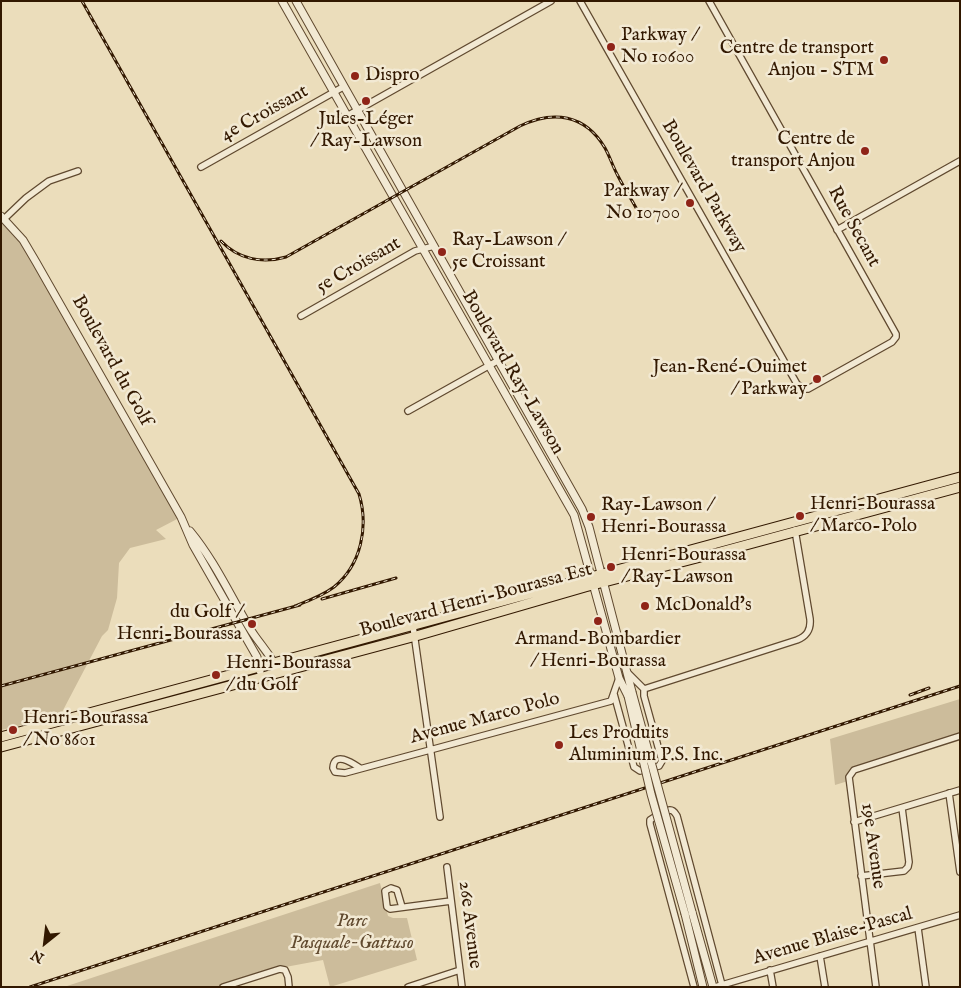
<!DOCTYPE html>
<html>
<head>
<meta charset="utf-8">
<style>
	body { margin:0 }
	#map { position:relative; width:961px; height:988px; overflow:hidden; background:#ebddbb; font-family:"IM FELL English",serif }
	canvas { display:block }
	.frame { position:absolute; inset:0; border:2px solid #321800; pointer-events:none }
	.north { position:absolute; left:20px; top:918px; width:50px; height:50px; -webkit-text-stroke:4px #f2e9d3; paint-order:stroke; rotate:209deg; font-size:14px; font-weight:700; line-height:20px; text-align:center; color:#321800 }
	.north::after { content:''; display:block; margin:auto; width:18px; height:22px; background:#321800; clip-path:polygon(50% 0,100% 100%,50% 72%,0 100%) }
</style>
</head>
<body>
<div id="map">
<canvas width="961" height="988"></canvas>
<div class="frame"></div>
<div class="north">N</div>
</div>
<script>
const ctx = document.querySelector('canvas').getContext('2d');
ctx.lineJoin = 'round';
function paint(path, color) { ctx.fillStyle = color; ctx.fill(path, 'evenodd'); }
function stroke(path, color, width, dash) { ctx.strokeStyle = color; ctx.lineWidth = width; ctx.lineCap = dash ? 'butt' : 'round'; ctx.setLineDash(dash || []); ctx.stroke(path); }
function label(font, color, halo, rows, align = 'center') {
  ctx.font = font + ' "IM FELL English",serif'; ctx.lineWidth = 5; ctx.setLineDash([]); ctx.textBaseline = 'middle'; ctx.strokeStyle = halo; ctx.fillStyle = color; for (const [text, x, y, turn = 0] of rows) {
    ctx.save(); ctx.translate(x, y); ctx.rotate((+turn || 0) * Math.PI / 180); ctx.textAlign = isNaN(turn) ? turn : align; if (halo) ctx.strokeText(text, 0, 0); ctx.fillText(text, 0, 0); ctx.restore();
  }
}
paint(new Path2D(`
	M 1,216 L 12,228 L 181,517 L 156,530 L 166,539 L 130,548 L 119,563 L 117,598 L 108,630 L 102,636 L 60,716 L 1,730 Z
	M 960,699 L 960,736 L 854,770 L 848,781 L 835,785 L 830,739 Z
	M 380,883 L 388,916 L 393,918 L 407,918 L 417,960 L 330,987 L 323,960 L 280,968 L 222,987 L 64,987 Z`), '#ccbc9b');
const minor = new Path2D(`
	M 580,1 L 797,384 L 804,389 L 808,389 L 892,342 L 896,337 L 896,334 L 709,1
	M 347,116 L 551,1
	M 201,167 L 343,87
	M 4,219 L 26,198 L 49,181 L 78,171
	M 837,230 L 960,161
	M 301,316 L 415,251 L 434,246
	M 408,411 L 499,360
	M 413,626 L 440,817
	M 644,689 L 797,640 C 807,636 811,630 810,619 L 795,530
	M 614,694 L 634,767 L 640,771 L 659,766 L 662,761 L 644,696 L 644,689 L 627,672
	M 360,768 C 351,762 334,751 333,768 L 335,772 L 345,773 L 611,701 L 619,678
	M 949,793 L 960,872
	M 854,822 L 960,790
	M 447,867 L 462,987
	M 861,876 L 904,871 L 908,867 L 909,862 L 902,808
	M 402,907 L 397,890 L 391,888 L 385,891 L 387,907 L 390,909 L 451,901
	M 918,928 L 926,987
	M 820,956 L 825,987
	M 770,970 L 773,987
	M 223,987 L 280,969 L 285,970 L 288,977 L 289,987
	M 408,987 L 460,970
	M 694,987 L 650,824 L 650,820 C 654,817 665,811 670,810 C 674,810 675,813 677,816 L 722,985
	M 715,987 L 960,915
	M 876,987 L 849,777 L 854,770 L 960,736`);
const tertiary = new Path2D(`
	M 282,1 L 574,515 L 619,678 L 628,696
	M 296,1 L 582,509 L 589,527 L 632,692
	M 1,216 L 23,240 L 36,262 L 181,517 L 193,545 L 257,657 L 260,671
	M 190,531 C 214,560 230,595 249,627 C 259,644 271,654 279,673
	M 692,912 L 713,987
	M 685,914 L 703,987`);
const primary = new Path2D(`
	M 1,737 L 960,477
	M 1,747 L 416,636 L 585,587 L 720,552 L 960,487`);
stroke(minor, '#60492f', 8);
stroke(tertiary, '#60492f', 9);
stroke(primary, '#321800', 11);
stroke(minor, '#f2e9d3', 5.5);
stroke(tertiary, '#f2e9d3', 7);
stroke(primary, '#ebddbb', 9);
const rail = new Path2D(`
	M 82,1 L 359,494 C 369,527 361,565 334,587 C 322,596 308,601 295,606
	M 221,241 C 238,259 262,264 286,257 L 520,126 C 553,110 585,114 605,148 C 610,157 613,167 618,176 C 625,190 634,203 641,217
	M 322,599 L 396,578
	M 1,686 L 300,605
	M 910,695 L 929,688
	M 30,987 L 960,686`);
stroke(rail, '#321800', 3);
stroke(rail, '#f2e9d3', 1, [4]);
const tertiaryBridge = new Path2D(`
	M 632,692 L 692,912
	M 628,696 L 651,794 L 685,914`);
stroke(tertiaryBridge, '#60492f', 9, []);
stroke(tertiaryBridge, '#f2e9d3', 7);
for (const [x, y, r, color] of [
	[611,47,5,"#8f2418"],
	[884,60,5,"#8f2418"],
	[355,76,5,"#8f2418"],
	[366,101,5,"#8f2418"],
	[865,151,5,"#8f2418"],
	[690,203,5,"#8f2418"],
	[442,252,5,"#8f2418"],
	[817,379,5,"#8f2418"],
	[800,516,5,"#8f2418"],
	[591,517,5,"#8f2418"],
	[611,567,5,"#8f2418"],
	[645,606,5,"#8f2418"],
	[598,621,5,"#8f2418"],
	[252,624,5,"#8f2418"],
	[216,675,5,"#8f2418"],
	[13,730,5,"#8f2418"],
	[559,745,5,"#8f2418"]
]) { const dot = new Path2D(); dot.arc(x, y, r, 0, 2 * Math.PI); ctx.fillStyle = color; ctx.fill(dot); stroke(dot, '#f2e9d3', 2); }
label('19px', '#321800', '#f2e9d3', [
	["Parkway /",621,36],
	["No 10600",621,58],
	["Centre de transport",874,49,"right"],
	["Anjou - STM",874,71,"right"],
	["Dispro",365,76],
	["Jules-Léger",366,120,"center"],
	["/ Ray-Lawson",366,142,"center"],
	["Centre de",855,140,"right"],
	["transport Anjou",855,162,"right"],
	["Parkway /",680,192,"right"],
	["No 10700",680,214,"right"],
	["Ray-Lawson /",452,241],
	["5e Croissant",452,263],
	["Jean-René-Ouimet",807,368,"right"],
	["/ Parkway",807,390,"right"],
	["Henri-Bourassa",810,505],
	["/ Marco-Polo",810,527],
	["Ray-Lawson /",601,506],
	["Henri-Bourassa",601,528],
	["Henri-Bourassa",621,556],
	["/ Ray-Lawson",621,578],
	["McDonald's",655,606],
	["du Golf /",242,613,"right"],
	["Henri-Bourassa",242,635,"right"],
	["Armand-Bombardier",598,640,"center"],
	["/ Henri-Bourassa",598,662,"center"],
	["Henri-Bourassa",226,664],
	["/ du Golf",226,686],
	["Henri-Bourassa",23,719],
	["/ No 8601",23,741],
	["Les Produits",569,734],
	["Aluminium P.S. Inc.",569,756]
], 'left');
label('19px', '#321800', '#f2e9d3', [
	["4e Croissant",265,114,-29],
	["Boulevard Parkway",703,187,60],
	["Rue Secant",853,227,61],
	["5e Croissant",359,266,-30],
	["Boulevard du Golf",111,361,61],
	["Boulevard Ray-Lawson",512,373,60],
	["Boulevard Henri-Bourassa Est",476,601,-15],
	["Avenue Marco Polo",485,719,-15],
	["19e Avenue",872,846,82],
	["26e Avenue",469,925,83],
	["Avenue Blaise-Pascal",833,937,-16]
]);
label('italic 19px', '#60492e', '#f2e9d3', [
	["Parc",352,922],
	["Pasquale-Gattuso",352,944]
]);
</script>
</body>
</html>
